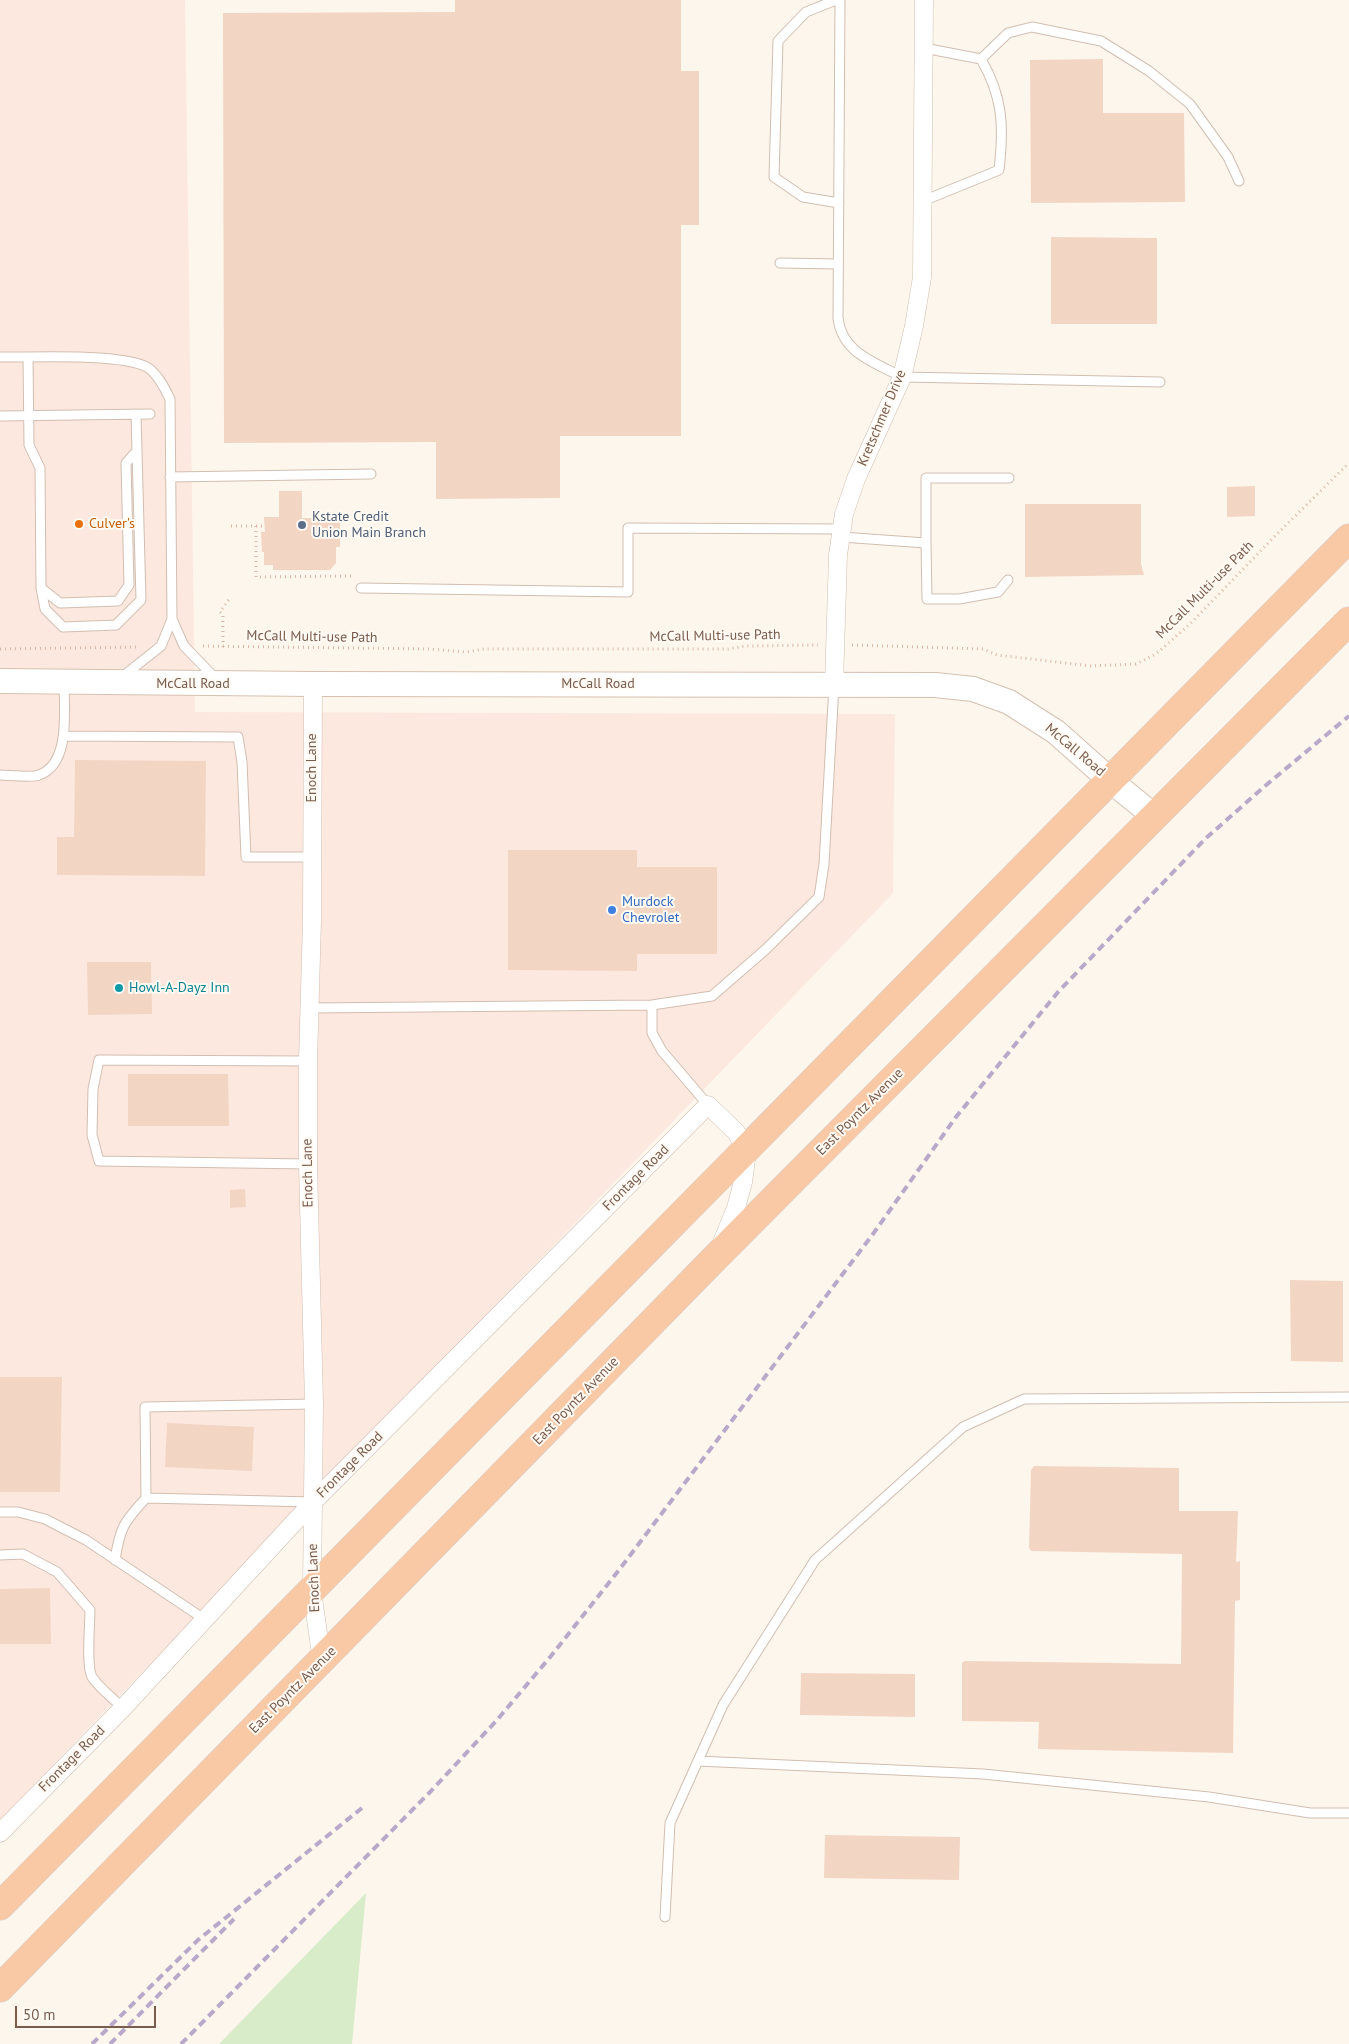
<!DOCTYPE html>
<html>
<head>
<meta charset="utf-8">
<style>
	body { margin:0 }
	#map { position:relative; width:1349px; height:2044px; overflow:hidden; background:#fdf6ec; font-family:"PT Sans",sans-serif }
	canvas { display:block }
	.scale { position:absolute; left:15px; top:2006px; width:141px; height:22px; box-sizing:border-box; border:2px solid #7a5c4d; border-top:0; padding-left:6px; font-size:15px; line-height:18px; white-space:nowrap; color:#7a5c4d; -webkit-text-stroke:4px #fffaf3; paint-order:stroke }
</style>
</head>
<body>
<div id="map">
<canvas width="1349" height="2044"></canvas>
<div class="scale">50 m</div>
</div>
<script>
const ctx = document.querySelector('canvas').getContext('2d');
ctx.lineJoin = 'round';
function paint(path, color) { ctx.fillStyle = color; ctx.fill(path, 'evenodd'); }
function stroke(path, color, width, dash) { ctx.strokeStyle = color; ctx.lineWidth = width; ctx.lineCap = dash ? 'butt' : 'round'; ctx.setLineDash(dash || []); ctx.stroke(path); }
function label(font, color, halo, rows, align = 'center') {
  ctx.font = font + ' "PT Sans",sans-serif'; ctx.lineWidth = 4; ctx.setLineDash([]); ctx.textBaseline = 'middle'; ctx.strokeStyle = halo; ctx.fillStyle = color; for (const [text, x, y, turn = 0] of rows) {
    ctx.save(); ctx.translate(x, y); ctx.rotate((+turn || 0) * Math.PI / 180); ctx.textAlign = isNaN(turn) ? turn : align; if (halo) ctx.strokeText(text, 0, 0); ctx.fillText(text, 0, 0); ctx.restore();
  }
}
paint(new Path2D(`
	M 0,0 L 185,0 L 195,712 L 895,714 L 893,893 L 0,1820 Z`), '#fde8e0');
paint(new Path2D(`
	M 366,1893 L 352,2044 L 219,2044 Z`), '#d8ecc9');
paint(new Path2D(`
	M 455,0 L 681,0 L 681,71 L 699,71 L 699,225 L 681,225 L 681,436 L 560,436 L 560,498 L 436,499 L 436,442 L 224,443 L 223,13 L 455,12 Z
	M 1103,59 L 1103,113 L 1184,113 L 1185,202 L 1031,203 L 1030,60 Z
	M 1051,237 L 1157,238 L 1157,324 L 1051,324 Z
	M 1255,486 L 1255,516 L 1227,517 L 1227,487 Z
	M 279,491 L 302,491 L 302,518 L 340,518 L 340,547 L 336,547 L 336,563 L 330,570 L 273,570 L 273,565 L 264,565 L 264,552 L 262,552 L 261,532 L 265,532 L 264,517 L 279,517 Z
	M 1025,504 L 1141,504 L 1141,564 L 1144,575 L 1025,577 Z
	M 75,760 L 206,761 L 205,876 L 57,875 L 57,837 L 74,837 Z
	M 508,850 L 637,850 L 637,867 L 717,867 L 717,954 L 637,954 L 637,971 L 508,970 Z
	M 87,962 L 151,962 L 152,1014 L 88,1015 Z
	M 128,1074 L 228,1074 L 229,1126 L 128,1126 Z
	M 245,1189 L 246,1207 L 230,1208 L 230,1190 Z
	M 1290,1280 L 1343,1281 L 1343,1362 L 1291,1361 Z
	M 0,1377 L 62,1377 L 60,1492 L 0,1492 Z
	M 167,1423 L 254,1427 L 252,1471 L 165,1467 Z
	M 1034,1466 L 1179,1468 L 1179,1511 L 1238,1511 L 1236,1562 L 1240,1561 L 1240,1600 L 1235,1601 L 1233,1753 L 1038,1749 L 1039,1722 L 962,1721 L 962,1663 L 965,1661 L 1181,1664 L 1182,1554 L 1031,1551 L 1029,1548 L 1031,1470 Z
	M 50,1588 L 51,1644 L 0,1644 L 0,1589 Z
	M 801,1673 L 915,1674 L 915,1717 L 800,1715 Z
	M 825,1835 L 960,1837 L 959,1880 L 824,1878 Z`), '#f3d5c3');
const service = new Path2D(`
	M 836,0 L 806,12 L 778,41 L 774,177 L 803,197 L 839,203
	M 840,0 L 838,318 C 842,353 874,362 902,377 L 1160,382
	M 981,59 L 1008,33 L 1032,27 L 1101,41 L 1149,71 L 1190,104 L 1228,157 L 1239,181
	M 923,201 L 999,170 C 1004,126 1003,97 981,59 L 924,48
	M 780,263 L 838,264
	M 0,357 C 30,358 132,352 151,370 C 160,378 165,389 170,399 L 172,619 L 161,646 L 122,677
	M 28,358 L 29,445 L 40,468 L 41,588 L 45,609 L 63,627 L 116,625 L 141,600 L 136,414
	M 0,416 L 150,414
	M 170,477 L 371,474
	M 841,537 L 926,543 L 926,478 L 1009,478
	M 926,543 L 927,599 L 959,599 L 998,592 L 1008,580
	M 41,588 L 60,603 L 118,601 L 129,585 L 126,463 L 136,452
	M 361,588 L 628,592 L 628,528 L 842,529
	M 172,619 L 184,646 L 217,680
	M 64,736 L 238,737 L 242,762 L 246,857 L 312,857
	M 0,775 C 9,775 32,778 39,775 C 71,764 64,709 64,682
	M 652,1005 L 652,1033 L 662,1051 L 708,1105
	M 309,1008 L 652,1005 L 712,996 L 765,950 L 819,897 L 824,864 L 834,685
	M 308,1061 L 99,1060 L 93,1089 L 92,1135 L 99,1161 L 308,1164
	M 313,1502 L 146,1498 L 145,1407 L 314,1404
	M 0,1512 L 18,1512 L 45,1519 L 86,1540 L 204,1619
	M 0,1555 L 23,1554 L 57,1572 L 90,1610 C 90,1624 86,1666 92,1677 C 100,1689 113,1698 123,1708
	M 115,1560 C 120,1527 124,1522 146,1498
	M 698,1761 L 983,1774 L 1209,1797 L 1310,1813 L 1349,1813
	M 665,1917 L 670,1823 L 723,1705 L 815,1560 L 963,1427 L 1024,1399 L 1349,1397`);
const minor = new Path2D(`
	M 313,684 L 312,920 L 308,1061 L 308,1164 L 314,1404 L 312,1591 L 322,1661
	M 834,684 L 838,555 L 844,514 L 856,479 L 902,377 L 914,326 L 922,277 L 924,0
	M 0,1833 L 123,1708 L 313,1502 L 708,1105 L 736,1132 L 747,1151 L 743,1182 L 736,1208 L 721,1245`);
const secondary = new Path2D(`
	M 0,681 L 313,684 L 935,685 L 973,689 L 1009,702 L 1056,732 L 1111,781 L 1154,816`);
const trunk = new Path2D(`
	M 0,1906 L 1349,538
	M 0,1988 L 716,1257 L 1349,621`);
stroke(service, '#d1beb0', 11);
stroke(minor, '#d1beb0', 19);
stroke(secondary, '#d6c0b0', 26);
stroke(trunk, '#dad1cd', 29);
stroke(new Path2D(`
	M 231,526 L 263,526
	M 256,526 L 256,577 L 355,576
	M 852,645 L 983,649 L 997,655 L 1091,666 L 1136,664 L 1156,654 L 1190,624 L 1278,533 L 1349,463
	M 203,646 L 428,649 L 466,652 L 484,649 L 728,649 L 745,646 L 818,645
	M 223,647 L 223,615 L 220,612 L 230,598
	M 0,649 L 137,647`), '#d9b8a5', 3, [1, 4]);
stroke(service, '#fff', 9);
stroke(minor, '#fff', 18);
stroke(secondary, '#fff', 24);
stroke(trunk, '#f9c8a4', 28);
stroke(new Path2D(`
	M 92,2044 L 198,1940 L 362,1808
	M 110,2044 L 234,1919
	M 181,2044 L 431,1791 L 497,1720 L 551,1656 L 619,1570 L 873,1234 L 956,1117 L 1058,992 L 1205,839 L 1265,786 L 1349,716`), '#b9a8c9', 4, [8, 5]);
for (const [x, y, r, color] of [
	[79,524,5,"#e8710a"],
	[302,525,5,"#5c6f8a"],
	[612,910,5,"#3f7fe0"],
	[119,988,5,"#0f9aa8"]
]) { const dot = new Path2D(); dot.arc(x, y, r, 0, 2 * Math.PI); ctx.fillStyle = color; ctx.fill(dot); stroke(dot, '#fffaf3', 2); }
label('14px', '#7a5c4d', '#fffaf3', [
	["Kretschmer Drive",882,418,-67],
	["McCall Multi-use Path",1205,590,-45],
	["McCall Multi-use Path",715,636,-1],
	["McCall Multi-use Path",312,637,1],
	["McCall Road",193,684],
	["McCall Road",598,684],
	["McCall Road",1075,750,40],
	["Enoch Lane",312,768,-90],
	["East Poyntz Avenue",860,1112,-45],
	["Enoch Lane",308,1173,-91],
	["Frontage Road",636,1178,-45],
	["East Poyntz Avenue",576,1401,-46],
	["Frontage Road",350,1465,-45],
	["Enoch Lane",314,1578,-92],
	["East Poyntz Avenue",293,1690,-45],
	["Frontage Road",72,1759,-45]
]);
label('14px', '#4e5e75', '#fffaf3', [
	["Kstate Credit",312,517],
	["Union Main Branch",312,533]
], 'left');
label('14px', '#c56008', '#fffaf3', [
	["Culver's",89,524]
], 'left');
label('14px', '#366cbe', '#fffaf3', [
	["Murdock",622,902],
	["Chevrolet",622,918]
], 'left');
label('14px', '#0d838f', '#fffaf3', [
	["Howl-A-Dayz Inn",129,988]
], 'left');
</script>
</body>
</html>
